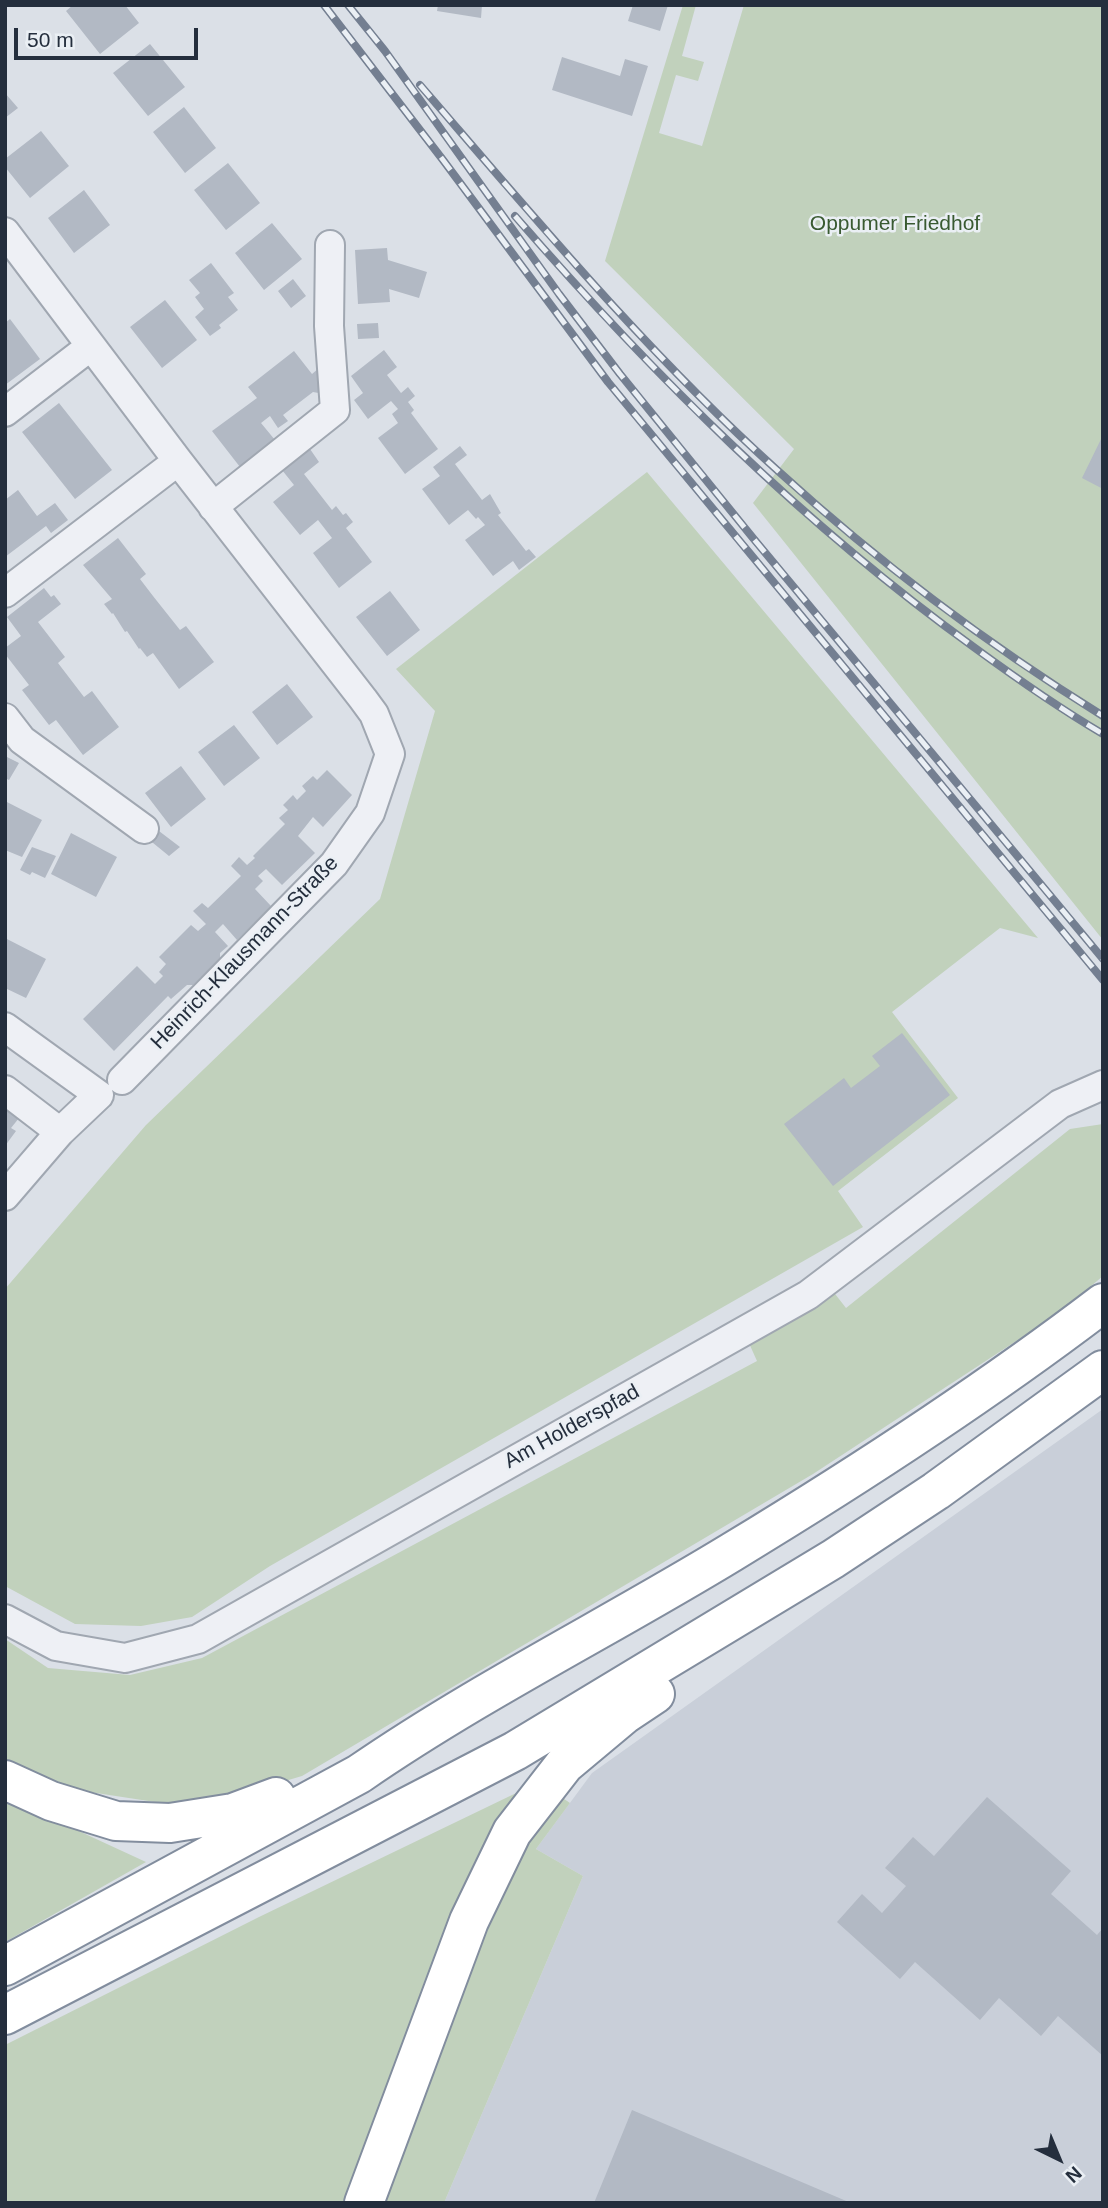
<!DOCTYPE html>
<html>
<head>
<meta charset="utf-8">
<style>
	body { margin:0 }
	#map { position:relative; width:1108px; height:2208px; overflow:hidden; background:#dbe0e7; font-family:Arial,sans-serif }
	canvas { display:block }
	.frame { position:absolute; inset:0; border:7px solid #242e3d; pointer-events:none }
	.north { position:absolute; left:1024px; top:2124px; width:70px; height:70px; -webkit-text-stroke:5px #eaeff4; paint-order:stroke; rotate:137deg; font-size:19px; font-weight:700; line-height:28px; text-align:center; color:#242e3d }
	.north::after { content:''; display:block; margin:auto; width:24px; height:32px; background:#242e3d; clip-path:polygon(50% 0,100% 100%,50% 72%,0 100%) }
	.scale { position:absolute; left:14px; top:28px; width:184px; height:32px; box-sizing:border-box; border:4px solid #242e3d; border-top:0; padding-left:9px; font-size:21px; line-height:24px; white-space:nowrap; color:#242e3d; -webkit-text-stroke:5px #eaeff4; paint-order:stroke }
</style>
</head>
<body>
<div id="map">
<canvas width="1108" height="2208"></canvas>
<div class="frame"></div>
<div class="north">N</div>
<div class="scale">50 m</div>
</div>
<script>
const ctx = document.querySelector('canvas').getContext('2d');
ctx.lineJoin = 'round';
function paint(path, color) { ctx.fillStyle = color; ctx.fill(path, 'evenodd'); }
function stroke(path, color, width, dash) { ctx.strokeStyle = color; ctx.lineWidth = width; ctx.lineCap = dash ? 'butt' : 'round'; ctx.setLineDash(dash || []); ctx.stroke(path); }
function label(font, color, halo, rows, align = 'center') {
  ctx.font = font + ' Arial,sans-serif'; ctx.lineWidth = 5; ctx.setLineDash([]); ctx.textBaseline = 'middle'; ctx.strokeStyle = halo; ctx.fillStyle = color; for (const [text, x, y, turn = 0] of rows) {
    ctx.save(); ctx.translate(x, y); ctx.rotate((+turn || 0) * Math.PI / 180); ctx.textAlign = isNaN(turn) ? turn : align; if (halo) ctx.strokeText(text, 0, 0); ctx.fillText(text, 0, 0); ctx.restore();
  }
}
paint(new Path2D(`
	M 1103,1409 L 1103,2203 L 444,2203 L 583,1876 L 536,1849 L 592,1773 Z`), '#c9cfd9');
paint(new Path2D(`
	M 683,5 L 696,5 L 682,56 L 704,62 L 698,81 L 676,75 L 659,133 L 702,146 L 744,5 L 1103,5 L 1103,940 L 753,503 L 794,449 L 605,261 Z
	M 647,472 L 1038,938 L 1000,928 L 892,1012 L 958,1098 L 838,1191 L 863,1227 L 270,1566 L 192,1617 L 141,1626 L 75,1624 L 5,1586 L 5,1289 L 146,1125 L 380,899 L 435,711 L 396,669 Z
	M 1103,1124 L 1103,1276 L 1059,1313 L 813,1474 L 302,1776 L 194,1808 L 5,1779 L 5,1639 L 48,1668 L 130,1675 L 202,1658 L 757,1361 L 748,1341 L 832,1290 L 846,1308 L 1070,1129 Z
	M 539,1782 L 570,1803 L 536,1849 L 583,1876 L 444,2203 L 5,2203 L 5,2045 L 259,1917 Z
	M 5,1797 L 146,1862 L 5,1942 Z`), '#c1d1bc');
paint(new Path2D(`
	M 73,5 L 125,5 L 139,23 L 100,54 L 66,11 Z
	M 438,5 L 482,5 L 481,18 L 437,11 Z
	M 633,5 L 668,5 L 660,31 L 628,21 Z
	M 150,44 L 185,87 L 148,116 L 113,73 Z
	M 562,57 L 620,76 L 625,59 L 648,66 L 632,116 L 552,90 Z
	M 5,93 L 18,108 L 5,118 Z
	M 184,107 L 216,148 L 185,173 L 153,132 Z
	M 41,131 L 69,166 L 30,198 L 5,167 L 5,159 Z
	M 228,163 L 260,203 L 226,230 L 194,190 Z
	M 84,190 L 110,225 L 74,253 L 48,218 Z
	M 272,223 L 302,259 L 264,290 L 235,253 Z
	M 387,248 L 388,260 L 427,272 L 419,298 L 389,289 L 390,302 L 358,304 L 355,250 Z
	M 211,263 L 234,293 L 228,297 L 238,310 L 219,325 L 221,328 L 210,336 L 195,317 L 204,309 L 195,297 L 200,293 L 189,280 Z
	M 293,279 L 306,296 L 291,308 L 278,291 Z
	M 165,300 L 197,340 L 162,368 L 130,327 Z
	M 10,319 L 40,359 L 5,385 L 5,323 Z
	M 378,323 L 379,338 L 358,339 L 357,324 Z
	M 384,350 L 397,367 L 387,375 L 401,393 L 408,387 L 415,396 L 408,402 L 414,410 L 411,413 L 438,449 L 405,474 L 378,438 L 398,423 L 392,414 L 398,409 L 391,401 L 368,419 L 354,400 L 363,393 L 351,376 Z
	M 294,351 L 312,374 L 319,368 L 324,394 L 313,392 L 283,415 L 288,421 L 278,428 L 270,416 L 261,423 L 275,440 L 240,467 L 212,431 L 257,398 L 248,387 Z
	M 59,403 L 112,470 L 75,499 L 22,432 Z
	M 1103,435 L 1103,489 L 1082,478 Z
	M 460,446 L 467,455 L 455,464 L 482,500 L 490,494 L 501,513 L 498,515 L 526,551 L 529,549 L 536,557 L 519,570 L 513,561 L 493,576 L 465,540 L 485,525 L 478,517 L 476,519 L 468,510 L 449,525 L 422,489 L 440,476 L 433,467 Z
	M 310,449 L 319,462 L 304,474 L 332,510 L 336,506 L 343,515 L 346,513 L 353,522 L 346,528 L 372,562 L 339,588 L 313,553 L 332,538 L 318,520 L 300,535 L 273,502 L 294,485 L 282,470 Z
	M 18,490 L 37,516 L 55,503 L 68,520 L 51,533 L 46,526 L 5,557 L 5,500 Z
	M 118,538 L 146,574 L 140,579 L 153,596 L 180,630 L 186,626 L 214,662 L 179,689 L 153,653 L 147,657 L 140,648 L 139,649 L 127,631 L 125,632 L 113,613 L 112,614 L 104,604 L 112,599 L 83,565 Z
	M 44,588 L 51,597 L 54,595 L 61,604 L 38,622 L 65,657 L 58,663 L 84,697 L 92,691 L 119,727 L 83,755 L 56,720 L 49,725 L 22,690 L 29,685 L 5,654 L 5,648 L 21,636 L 7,617 Z
	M 390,591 L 420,630 L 387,656 L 356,617 Z
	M 287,684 L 313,717 L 277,745 L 252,712 Z
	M 234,725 L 260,758 L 224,786 L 198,752 Z
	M 7,757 L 19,763 L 9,780 L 5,778 Z
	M 181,766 L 206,799 L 171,827 L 145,793 Z
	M 327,770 L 352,795 L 323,827 L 313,817 L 298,836 L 315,853 L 282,885 L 266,869 L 258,876 L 263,881 L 255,889 L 271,906 L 237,940 L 223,924 L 215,932 L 228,946 L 220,953 L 220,958 L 193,985 L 187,985 L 171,999 L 168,996 L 114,1051 L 83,1019 L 137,966 L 155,984 L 163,976 L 159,972 L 166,964 L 159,957 L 191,925 L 198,931 L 206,924 L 193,911 L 202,903 L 208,908 L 241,876 L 231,866 L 239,857 L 247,865 L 255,858 L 253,856 L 285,824 L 279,818 L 288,810 L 283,805 L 293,795 L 297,800 L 306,791 L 302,786 L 313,776 L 317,780 Z
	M 5,801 L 42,820 L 22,857 L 5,850 Z
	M 155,828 L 180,847 L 169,856 L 147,838 Z
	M 71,833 L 117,857 L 96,897 L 51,874 Z
	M 32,847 L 56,856 L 45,878 L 32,872 L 30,875 L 20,870 Z
	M 5,938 L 46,959 L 26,998 L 5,988 Z
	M 902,1033 L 950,1095 L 833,1186 L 784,1124 L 844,1078 L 851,1088 L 880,1066 L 872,1056 Z
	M 5,1108 L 19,1118 L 11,1128 L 16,1131 L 5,1146 Z
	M 987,1797 L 1071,1871 L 1051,1894 L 1097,1935 L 1103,1928 L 1103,2056 L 1058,2016 L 1041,2036 L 999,1998 L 980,2020 L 915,1962 L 900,1979 L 837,1922 L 862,1894 L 882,1913 L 906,1886 L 885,1868 L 913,1837 L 934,1856 Z
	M 632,2110 L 851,2203 L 594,2203 Z`), '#b2b9c4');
const minor = new Path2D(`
	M 5,232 L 178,461 L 363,699 L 374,714 L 390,754 L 370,813 L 334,864 L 122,1080
	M 5,412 L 91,346
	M 213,507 L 335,410 L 329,326 L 330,245
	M 5,593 L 178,461
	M 5,718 L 22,740 L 144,829
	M 5,1027 L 99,1095 L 60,1132 L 5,1196
	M 5,1090 L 60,1132
	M 5,1619 L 56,1646 L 125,1658 L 198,1639 L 808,1295 L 1060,1104 L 1103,1085`);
const highway = new Path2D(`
	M 5,1780 L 51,1801 L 116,1821 L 170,1823 L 233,1813 L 276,1797
	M 5,1966 L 359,1774 C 478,1692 609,1627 732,1552 C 859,1475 985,1393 1103,1303
	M 5,2015 L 515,1751 L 833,1559 L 936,1491 L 1103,1370
	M 364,2203 L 469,1921 L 512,1832 L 564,1765 L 625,1714 L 655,1694`);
stroke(minor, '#a0a7b1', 32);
stroke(highway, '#828d9e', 42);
stroke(minor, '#eef0f5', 28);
stroke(highway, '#fff', 38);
const rail = new Path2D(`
	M 324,5 L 443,160 L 608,382 L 1103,980
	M 348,5 L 385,51 L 559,294 L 620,374 L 753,538 L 1103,959
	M 420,85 C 534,217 647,353 777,470 C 878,562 987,644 1103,716
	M 515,216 C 654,376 803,524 975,648 C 1016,678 1059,708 1103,734`);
stroke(rail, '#747f91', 8);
stroke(rail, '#eaeff4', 5, [16]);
label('21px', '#395a31', '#eaeff4', [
	["Oppumer Friedhof",895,224]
]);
label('21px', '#242e3d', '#eaeff4', [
	["Heinrich-Klausmann-Straße",245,953,-46],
	["Am Holderspfad",572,1427,-29]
]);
</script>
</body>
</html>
